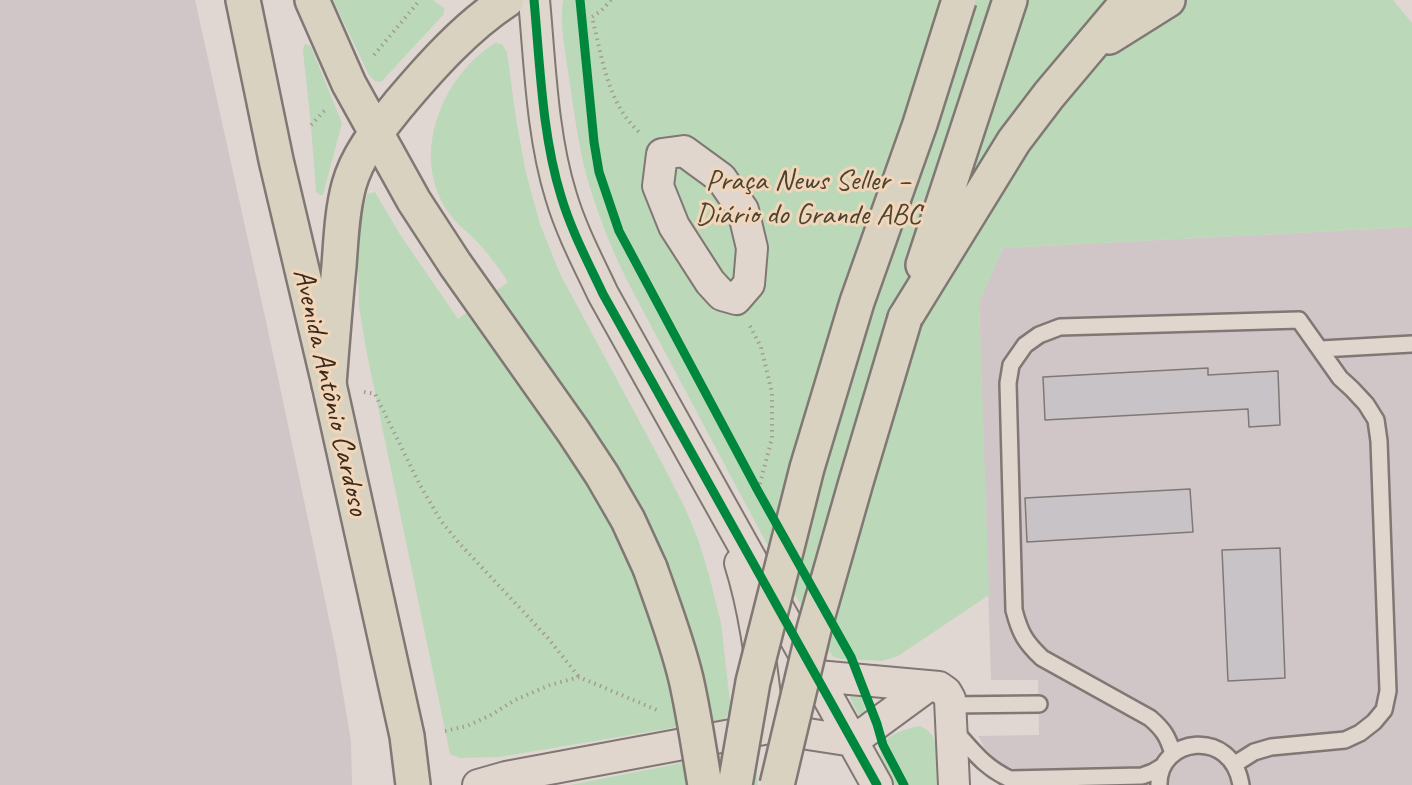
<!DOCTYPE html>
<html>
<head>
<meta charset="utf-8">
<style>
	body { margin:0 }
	canvas { display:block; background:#e0d6d2 }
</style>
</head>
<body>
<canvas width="1412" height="785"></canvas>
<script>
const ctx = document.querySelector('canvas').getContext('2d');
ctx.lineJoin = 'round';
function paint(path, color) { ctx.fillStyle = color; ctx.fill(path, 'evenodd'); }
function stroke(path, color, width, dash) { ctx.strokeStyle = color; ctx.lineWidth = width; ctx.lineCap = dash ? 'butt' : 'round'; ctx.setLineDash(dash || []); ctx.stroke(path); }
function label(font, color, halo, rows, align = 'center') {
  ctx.font = font + ' Caveat,sans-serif'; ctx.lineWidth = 6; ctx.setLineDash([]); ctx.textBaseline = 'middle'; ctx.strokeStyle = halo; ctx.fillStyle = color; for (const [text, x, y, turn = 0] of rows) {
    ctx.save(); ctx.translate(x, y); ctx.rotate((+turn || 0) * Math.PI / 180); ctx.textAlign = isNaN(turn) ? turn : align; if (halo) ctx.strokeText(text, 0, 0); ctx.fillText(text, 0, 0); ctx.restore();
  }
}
paint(new Path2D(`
	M 0,0 L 195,0 L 269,335 L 336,652 L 351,741 L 352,785 L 0,785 Z
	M 1412,227 L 1412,785 L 1111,785 L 1111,767 L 1023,771 L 1008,767 L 995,759 L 984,747 L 978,736 L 1039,735 L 1038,680 L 991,680 L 979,302 L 1003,248 Z`), '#d1c6c7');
paint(new Path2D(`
	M 333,0 L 433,0 L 444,8 L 444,14 L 381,82 L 375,81 L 369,75 Z
	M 563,0 L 1393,0 L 1412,23 L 1412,227 L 1003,248 L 979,303 L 989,595 L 898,656 L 882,661 L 841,659 L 834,657 L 829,651 L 787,582 L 632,290 C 612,252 598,215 586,174 C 578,143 574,110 569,78 C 566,53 559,25 563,0 Z
	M 495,43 L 502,44 L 507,52 L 516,119 L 526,173 L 540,224 L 560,274 L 663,465 L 685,508 L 698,539 L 709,575 L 721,623 L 731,711 L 724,719 L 719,720 L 499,757 L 460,758 L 450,754 L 367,354 L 359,307 L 358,264 L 359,232 L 367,194 L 375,192 L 401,236 L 458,319 L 508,282 C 500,270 491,257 481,246 C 471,234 457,225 449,213 C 409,157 441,77 495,43 Z
	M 307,44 L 311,47 L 342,123 L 323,195 L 320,195 L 316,192 L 311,125 L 303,51 L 304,45 Z
	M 850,693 L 861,694 L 865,709 L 865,713 L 863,714 L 858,714 L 850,698 Z
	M 919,726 C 943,733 937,765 937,785 L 895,785 C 891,777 885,768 882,759 C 874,736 904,730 919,726 Z
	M 743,751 L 755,759 L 758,785 L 570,785 Z`), '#bbd9b8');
const building = new Path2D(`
	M 1208,368 L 1208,375 L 1278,371 L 1280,425 L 1249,427 L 1248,409 L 1045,420 L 1043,377 Z
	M 1190,489 L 1193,532 L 1027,542 L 1025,498 Z
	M 1280,548 L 1285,678 L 1228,681 L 1222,550 Z`);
paint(building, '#c8c3c7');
stroke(building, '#807874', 1.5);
const lane = new Path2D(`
	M 1321,349 L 1412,344
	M 950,705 L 1039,704
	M 954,730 C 973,751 984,767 1010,779 L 1142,776 L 1153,772 L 1163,766
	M 1173,754 C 1168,737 1164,730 1150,718 L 1042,658 C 1025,642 1020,633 1014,610 L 1008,383 L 1011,365 L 1025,345 L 1039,335 L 1060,327 L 1299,320 L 1340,378 L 1352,389 L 1366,404 L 1376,420 L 1379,441 L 1388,691 L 1384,710 L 1374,722 L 1360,733 L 1345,740 L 1271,747 L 1254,752 L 1235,764
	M 1159,785 C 1158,737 1232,727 1241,785`);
const street = new Path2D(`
	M 534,0 C 540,64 542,135 561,196 C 571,230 588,262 603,294 L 877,785
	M 684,151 L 721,178 L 743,210 L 752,248 L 749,284 L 736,299 L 722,295 L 710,282 L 674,226 L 658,186 L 662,154 Z
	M 740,563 C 757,617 762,673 769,728
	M 817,676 L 939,687 L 946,692 L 950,699 L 954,785
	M 853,741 L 928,686
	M 478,785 L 506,777 L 769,728 L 853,741`);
const primary = new Path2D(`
	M 243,0 L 276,160 L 329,384 L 407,736 L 413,785`);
const highway = new Path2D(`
	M 312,0 L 349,84 L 414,201 L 455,264 L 573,431 L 602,475 L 628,520 L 650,568
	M 1109,37 L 1168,0
	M 923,265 L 1010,0
	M 905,318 L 1014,141 L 1049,95 L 1129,0
	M 329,384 C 332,345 335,306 339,266 C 341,239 342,211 349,185 C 358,153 379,129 399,104 C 431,66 466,27 507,0`);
stroke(lane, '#807874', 20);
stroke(street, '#807874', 34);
stroke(primary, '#807874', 38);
stroke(highway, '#807874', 38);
stroke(new Path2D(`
	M 611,0 L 601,11 L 592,17 C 602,56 607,103 639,132
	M 374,55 L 420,0
	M 311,125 L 325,110
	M 750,326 L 761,347 L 772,393 L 772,438 L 758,491
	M 364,392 L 375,394 L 420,485 L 441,521 L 459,543 L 547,637 L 579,677
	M 445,731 L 467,726 L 489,716 L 515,700 L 550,685 L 579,677 L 657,710`), '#a49c95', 4, [1.5, 4.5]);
stroke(lane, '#e0d6cd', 15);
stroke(street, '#e0d6cd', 30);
stroke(primary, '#dad2c0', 33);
stroke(highway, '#dad2c0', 33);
const highwayBridge = new Path2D(`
	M 650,568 C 663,605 677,641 686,679 C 694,714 699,750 705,785
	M 735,785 L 753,682 L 807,468 L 857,302 L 920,124 L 959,0
	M 777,785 L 814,629 L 856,482 L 905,318`);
stroke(highwayBridge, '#807874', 38, []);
stroke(highwayBridge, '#dad2c0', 33);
stroke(new Path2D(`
	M 534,0 C 540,64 542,135 561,196 C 571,230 588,262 603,294 L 877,785
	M 580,0 L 594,142 L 599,172 L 619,231 L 758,491 L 851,657 L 877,724 L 883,745 L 904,785`), '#00873e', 9);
label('30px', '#4a4532', '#f3d6b9', [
	["Praça News Seller –",808,181],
	["Diário do Grande ABC",808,215]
]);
label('30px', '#3b2a1e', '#f3d6b9', [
	["Avenida Antônio Cardoso",330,392,77]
]);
</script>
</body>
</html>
